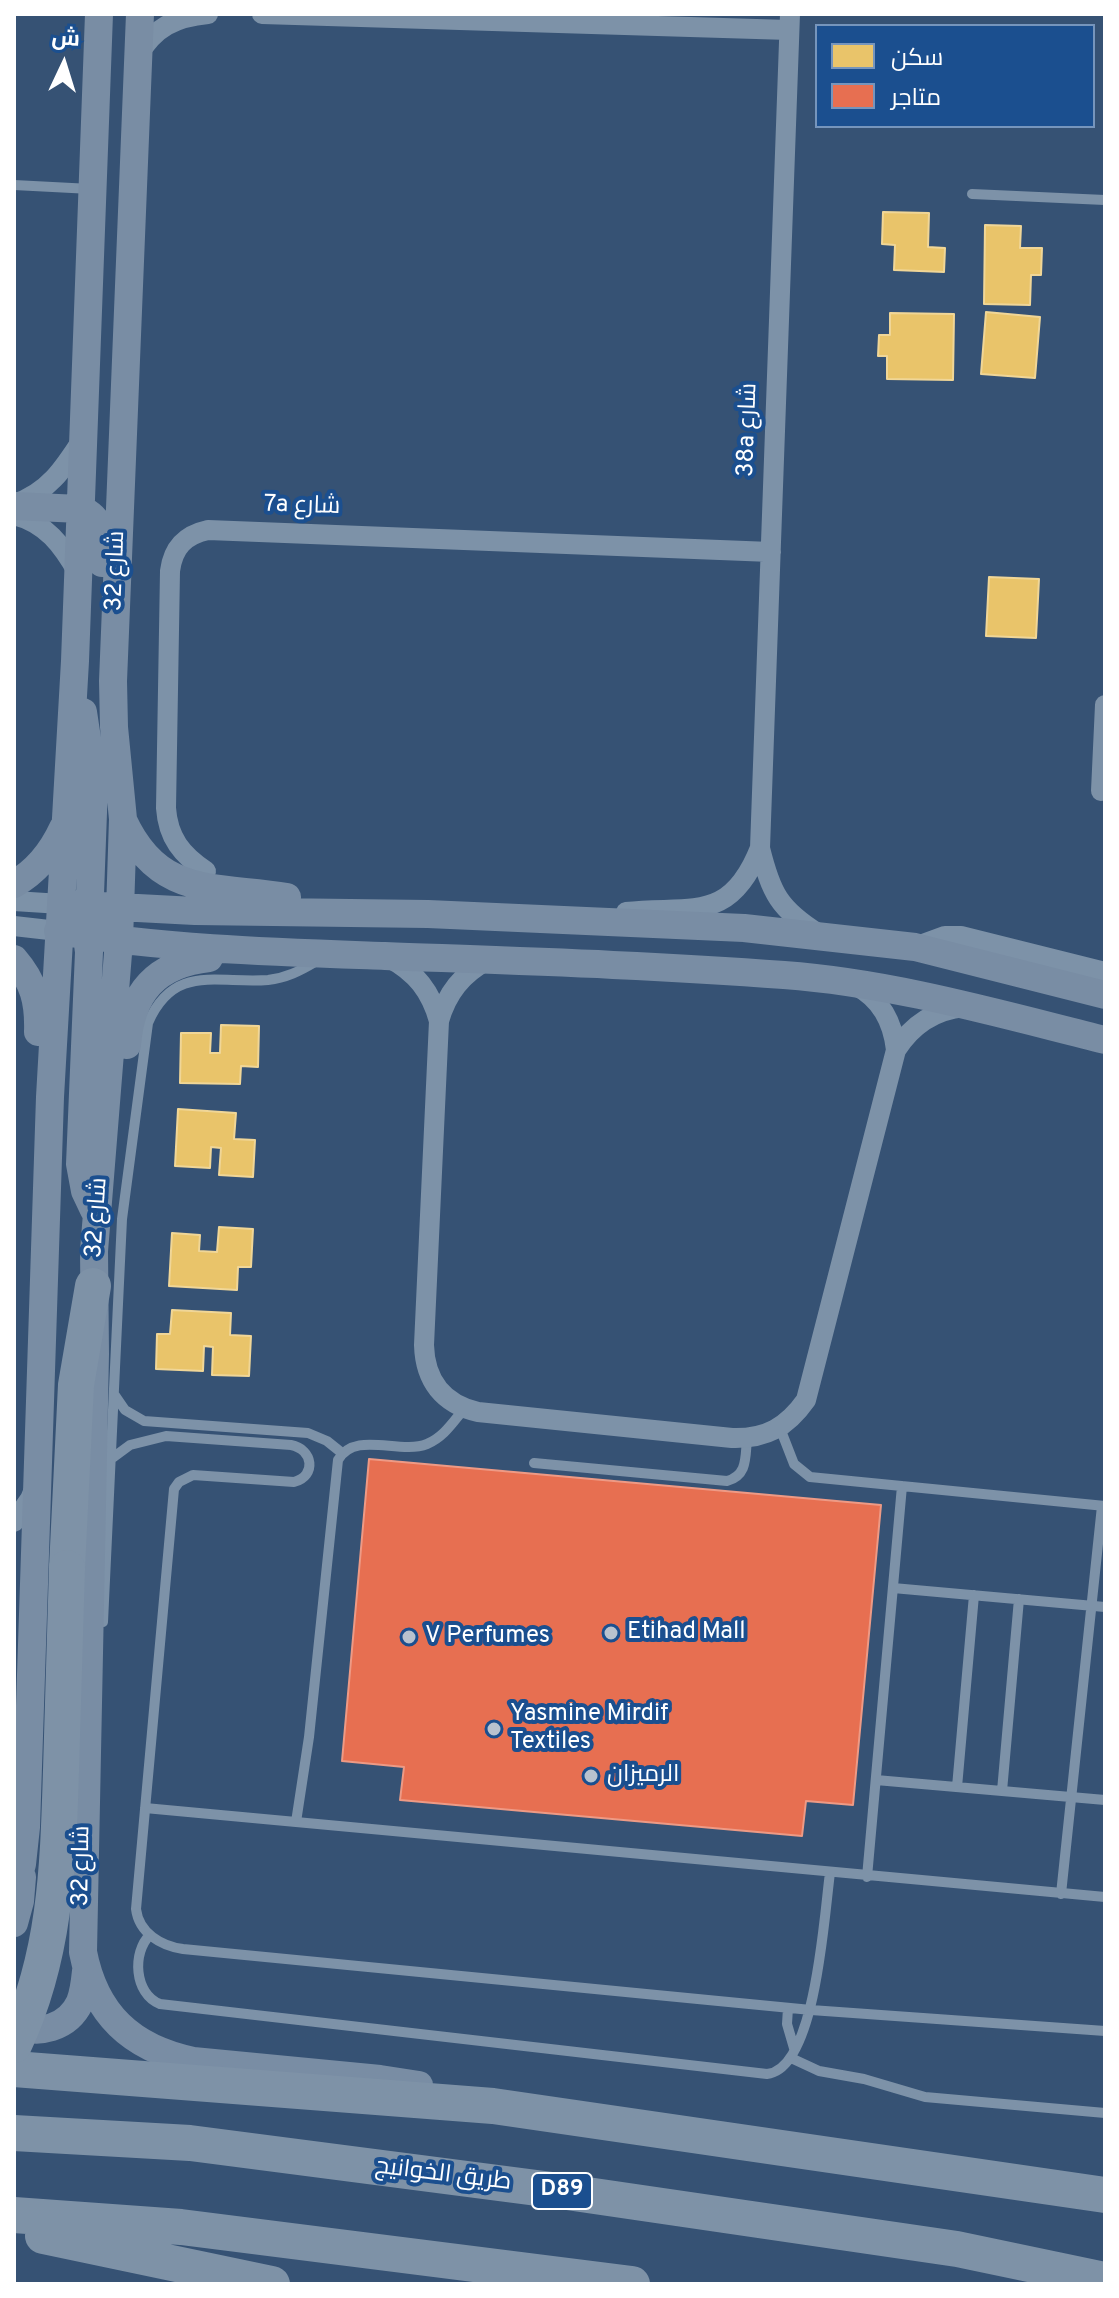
<!DOCTYPE html>
<html>
<head>
<meta charset="utf-8">
<style>
	body { margin:0 }
	#map { position:relative; width:1119px; height:2298px; overflow:hidden; background:#365274; font-family:Overpass,Cairo,sans-serif }
	canvas { display:block }
	.frame { position:absolute; inset:0; border:16px solid #fff; pointer-events:none }
	.legend { position:absolute; left:815px; top:24px; width:280px; height:104px; box-sizing:border-box; background:#1b4f8f; border:2px solid #7695bc; margin:0; padding:10px 14px; list-style:none; font-size:24px; color:#fff }
	.legend li { display:flex; align-items:center; gap:16px; height:40px }
	.legend b { width:40px; border:2px solid #7695bc }
	.north { position:absolute; left:24px; top:24px; width:80px; height:80px; -webkit-text-stroke:6px #1b4f8f; paint-order:stroke; rotate:4deg; font-size:22px; font-weight:700; line-height:32px; text-align:center; color:#fff }
	.north::after { content:''; display:block; margin:auto; width:28px; height:36px; background:#fff; clip-path:polygon(50% 0,100% 100%,50% 72%,0 100%) }
</style>
</head>
<body>
<div id="map">
<canvas width="1119" height="2298"></canvas>
<div class="frame"></div>
<ul class="legend">
<li><b style="height:22px;background:#e9c46a"></b>سكن</li>
<li><b style="height:22px;background:#e76f51"></b>متاجر</li>
</ul>
<div class="north">ش</div>
</div>
<script>
const ctx = document.querySelector('canvas').getContext('2d');
ctx.lineJoin = 'round';
function paint(path, color) { ctx.fillStyle = color; ctx.fill(path, 'evenodd'); }
function stroke(path, color, width, dash) { ctx.strokeStyle = color; ctx.lineWidth = width; ctx.lineCap = dash ? 'butt' : 'round'; ctx.setLineDash(dash || []); ctx.stroke(path); }
function label(font, color, halo, rows, align = 'center') {
  ctx.font = font + ' Overpass,Cairo,sans-serif'; ctx.lineWidth = 8; ctx.setLineDash([]); ctx.textBaseline = 'middle'; ctx.strokeStyle = halo; ctx.fillStyle = color; for (const [text, x, y, turn = 0] of rows) {
    ctx.save(); ctx.translate(x, y); ctx.rotate((+turn || 0) * Math.PI / 180); ctx.textAlign = isNaN(turn) ? turn : align; if (halo) ctx.strokeText(text, 0, 0); ctx.fillText(text, 0, 0); ctx.restore();
  }
}
const homes = new Path2D(`
	M 883,212 L 929,213 L 928,247 L 945,248 L 944,272 L 894,270 L 895,245 L 882,244 Z
	M 985,225 L 1021,226 L 1020,248 L 1042,248 L 1041,275 L 1031,275 L 1030,305 L 984,304 Z
	M 986,312 L 1040,317 L 1035,378 L 981,374 Z
	M 890,313 L 954,314 L 953,380 L 887,379 L 887,356 L 878,356 L 879,335 L 890,335 Z
	M 989,577 L 1039,579 L 1036,638 L 986,636 Z
	M 221,1025 L 259,1026 L 258,1067 L 241,1066 L 240,1084 L 180,1083 L 181,1033 L 211,1033 L 210,1053 L 220,1053 Z
	M 178,1109 L 236,1113 L 234,1139 L 255,1140 L 253,1177 L 219,1175 L 221,1148 L 211,1147 L 210,1168 L 175,1166 Z
	M 219,1227 L 253,1229 L 251,1267 L 238,1267 L 237,1290 L 169,1286 L 172,1233 L 200,1235 L 199,1251 L 217,1252 Z
	M 172,1310 L 231,1313 L 230,1335 L 251,1336 L 249,1376 L 212,1375 L 213,1347 L 204,1346 L 203,1371 L 156,1369 L 157,1334 L 170,1334 Z`);
paint(homes, '#e9c46a');
stroke(homes, '#f0d697', 2);
const shops = new Path2D(`
	M 369,1459 L 881,1505 L 853,1805 L 806,1801 L 802,1836 L 400,1800 L 404,1767 L 342,1761 Z`);
paint(shops, '#e76f51');
stroke(shops, '#ee9a85', 2);
stroke(new Path2D(`
	M 14,185 L 91,189
	M 972,194 L 1105,200
	M 114,1394 L 125,1410 L 144,1421 L 308,1433 L 327,1441 L 342,1453
	M 780,1428 L 794,1464 L 810,1477 L 1105,1506
	M 111,1459 L 130,1445 L 166,1436 L 291,1445 C 313,1449 317,1476 294,1482 L 193,1475 L 179,1482 L 174,1489 L 136,1909 C 139,1933 161,1946 183,1949 L 811,2010 L 1105,2031
	M 534,1463 L 727,1481 C 748,1475 745,1457 747,1439
	M 893,1588 L 1105,1607
	M 103,1622 L 122,1219 L 148,1023 C 174,963 217,984 268,980 C 286,978 300,971 315,962
	M 876,1780 L 1105,1800
	M 957,1787 L 974,1595
	M 1002,1791 L 1019,1599
	M 145,1808 L 1105,1897
	M 296,1822 L 309,1737 L 338,1460 C 355,1430 399,1455 427,1444 C 444,1437 453,1422 464,1409
	M 867,1877 L 902,1486
	M 1061,1894 L 1102,1506
	M 150,1935 C 132,1952 134,1994 160,2004 L 767,2074 C 816,2069 824,1915 830,1873
	M 788,2008 L 787,2024 L 794,2048
	M 791,2058 L 819,2071 L 864,2079 L 925,2097 L 1105,2113`), '#7d92a8', 10);
stroke(new Path2D(`
	M 262,14 L 789,30
	M 790,14 L 760,848 C 771,893 779,909 819,934
	M 138,56 C 154,27 176,17 208,14
	M 14,504 C 48,493 64,468 82,440
	M 14,515 C 46,523 62,545 78,573
	M 1101,791 L 1105,705
	M 206,871 C 182,855 168,838 166,808 L 170,571 C 173,547 185,535 208,530 L 771,552
	M 14,901 L 61,904
	M 626,912 C 692,905 730,924 760,848
	M 14,926 L 58,931
	M 915,947 L 945,936 L 961,936 L 1105,972
	M 389,958 C 416,972 431,992 439,1021
	M 488,960 C 462,974 447,993 439,1021 L 424,1345 C 425,1381 443,1404 478,1412 L 732,1438 C 766,1439 787,1427 806,1400 L 896,1050 C 912,1025 934,1010 964,1007
	M 856,986 C 881,999 893,1023 896,1050
	M 14,1522 L 30,1499 L 35,1487`), '#7d92a8', 20);
stroke(new Path2D(`
	M 140,14 L 113,681 L 114,727 L 123,819 L 119,941 L 94,1251 L 95,1354 L 83,1952 C 95,2014 131,2048 193,2061 L 380,2079 L 419,2085
	M 14,506 L 80,509 C 105,519 102,539 102,563
	M 83,712 L 94,785 L 90,894 L 99,920
	M 123,820 C 159,899 216,885 287,897
	M 14,884 C 37,871 52,852 63,828
	M 61,904 L 195,911 L 428,914 L 744,928 L 915,947 L 1105,995
	M 79,920 L 87,937 L 89,952 L 80,1164 L 85,1191 L 94,1210
	M 58,931 C 168,949 274,952 385,956 C 518,961 651,965 784,975 C 893,983 1000,1014 1105,1040
	M 14,959 C 34,982 39,1002 38,1032
	M 127,1045 C 131,992 156,964 209,958
	M 14,1893 L 22,1864 L 26,1827 L 50,1097 L 75,661 L 99,14
	M 14,1923 L 20,1901 L 22,1877
	M 14,2024 C 38,2036 68,2028 80,2002 C 84,1992 85,1981 86,1971`), '#798da4', 28);
stroke(new Path2D(`
	M 67,1568 L 76,1385 L 93,1286
	M 14,2069 L 493,2106 L 1105,2195
	M 14,2133 L 190,2143 L 560,2191 L 957,2249 L 1105,2280
	M 14,2215 L 181,2227 L 632,2284
	M 43,2236 L 272,2284`), '#7e92a7', 36);
stroke(new Path2D(`
	M 14,2045 C 56,1955 58,1867 61,1770 C 63,1702 65,1635 67,1568`), '#7e92a7', 36);
for (const [x, y, r, color] of [
	[611,1633,8,"#b9c2ce"],
	[409,1637,8,"#b9c2ce"],
	[494,1729,8,"#b9c2ce"],
	[591,1776,8,"#b9c2ce"]
]) { const dot = new Path2D(); dot.arc(x, y, r, 0, 2 * Math.PI); ctx.fillStyle = color; ctx.fill(dot); stroke(dot, '#1b4f8f', 3); }
for (const [x, y, w] of [
	[562,2191,60]
]) { const box = new Path2D(); box.roundRect(x - w / 2, y - 18, w, 36, 6); ctx.fillStyle = '#1b4f8f'; ctx.fill(box); stroke(box, '#fff', 2); }
label('bold 22px', '#fff', null, [
	["D89",562,2191]
]);
label('24px', '#fff', '#1b4f8f', [
	["38a شارع",749,430,-88],
	["7a شارع",302,507,2],
	["شارع 32",117,571,-88],
	["شارع 32",98,1218,-86],
	["شارع 32",83,1866,-89],
	["طريق الخوانيج",443,2176,7]
]);
label('24px', '#fff', '#1b4f8f', [
	["Etihad Mall",627,1633],
	["V Perfumes",425,1637],
	["Yasmine Mirdif",510,1715],
	["Textiles",510,1743],
	["الرميزان",607,1776]
], 'left');
</script>
</body>
</html>
